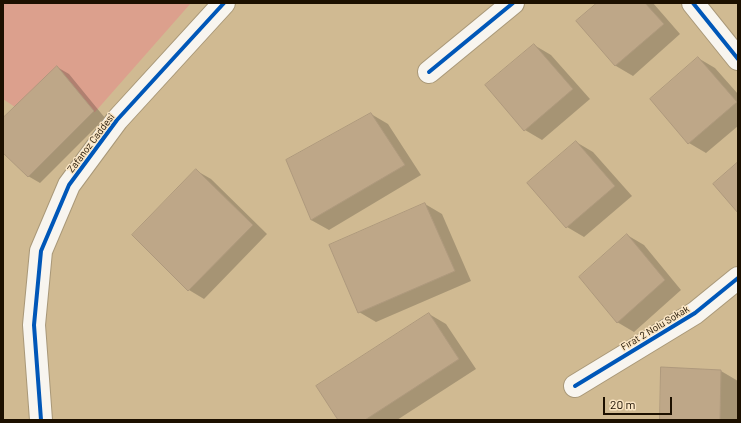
<!DOCTYPE html>
<html>
<head>
<meta charset="utf-8">
<style>
	body { margin:0 }
	#map { position:relative; width:741px; height:423px; overflow:hidden; background:#d0ba92; font-family:Barlow,sans-serif }
	canvas { display:block }
	.frame { position:absolute; inset:0; border:4px solid #1c1000; pointer-events:none }
	.scale { position:absolute; left:603px; top:397px; width:69px; height:18px; box-sizing:border-box; border:2px solid #1c1000; border-top:0; padding-left:5px; font-size:12px; line-height:14px; white-space:nowrap; color:#1c1000; -webkit-text-stroke:3px #fae5c3; paint-order:stroke }
</style>
</head>
<body>
<div id="map">
<canvas width="741" height="423"></canvas>
<div class="frame"></div>
<div class="scale">20 m</div>
</div>
<script>
const ctx = document.querySelector('canvas').getContext('2d');
ctx.lineJoin = 'round';
function paint(path, color) { ctx.fillStyle = color; ctx.fill(path, 'evenodd'); }
function stroke(path, color, width, dash) { ctx.strokeStyle = color; ctx.lineWidth = width; ctx.lineCap = dash ? 'butt' : 'round'; ctx.setLineDash(dash || []); ctx.stroke(path); }
function label(font, color, halo, rows, align = 'center') {
  ctx.font = font + ' Barlow,sans-serif'; ctx.lineWidth = 3; ctx.setLineDash([]); ctx.textBaseline = 'middle'; ctx.strokeStyle = halo; ctx.fillStyle = color; for (const [text, x, y, turn = 0] of rows) {
    ctx.save(); ctx.translate(x, y); ctx.rotate((+turn || 0) * Math.PI / 180); ctx.textAlign = isNaN(turn) ? turn : align; if (halo) ctx.strokeText(text, 0, 0); ctx.fillText(text, 0, 0); ctx.restore();
  }
}
paint(new Path2D(`
	M 3,3 L 191,3 L 95,112 L 30,117 L 3,99 Z`), '#dca08d');
paint(new Path2D(`
	M 599,3 L 653,3 L 680,34 L 633,76 L 616,66 L 578,21 Z
	M 534,45 L 551,55 L 590,99 L 542,140 L 525,130 Z
	M 698,58 L 715,68 L 738,94 L 738,126 L 706,153 L 689,143 L 651,99 Z
	M 57,67 L 69,74 L 105,118 L 40,183 L 28,176 L 3,152 L 3,119 Z
	M 371,114 L 388,124 L 421,175 L 329,230 L 311,220 Z
	M 576,142 L 593,152 L 632,196 L 584,237 L 567,227 L 529,183 Z
	M 197,171 L 211,179 L 267,234 L 204,299 L 189,290 L 133,235 Z
	M 425,204 L 442,214 L 471,281 L 376,322 L 359,312 Z
	M 627,235 L 644,245 L 681,290 L 634,332 L 617,322 Z
	M 429,314 L 446,324 L 476,369 L 397,420 L 339,420 Z
	M 721,371 L 738,381 L 737,420 L 661,420 Z`), '#0003');
const building = new Path2D(`
	M 597,3 L 645,3 L 664,24 L 615,66 L 576,21 Z
	M 534,44 L 573,89 L 524,131 L 485,85 Z
	M 698,57 L 737,102 L 688,144 L 650,99 Z
	M 57,66 L 94,111 L 28,177 L 3,153 L 3,118 Z
	M 371,113 L 405,165 L 311,220 L 286,160 Z
	M 576,141 L 615,186 L 566,228 L 527,183 Z
	M 738,162 L 738,213 L 713,184 Z
	M 196,169 L 253,225 L 188,291 L 132,235 Z
	M 425,203 L 455,271 L 358,313 L 329,245 Z
	M 627,234 L 665,280 L 617,323 L 579,277 Z
	M 429,313 L 459,359 L 365,420 L 338,420 L 316,386 Z
	M 661,367 L 721,370 L 720,420 L 660,420 Z`);
paint(building, '#bea788');
stroke(building, '#ae997d', 1);
const minor = new Path2D(`
	M 693,3 L 738,59
	M 429,72 L 513,3
	M 575,386 L 695,313 L 738,278`);
const tertiary = new Path2D(`
	M 41,420 L 34,325 L 41,251 L 69,185 L 117,120 L 224,3`);
stroke(minor, '#a99878', 24);
stroke(tertiary, '#a99878', 24);
stroke(minor, '#f8f5ef', 22);
stroke(tertiary, '#f8f5ef', 22);
stroke(new Path2D(`
	M 693,3 L 738,59
	M 429,72 L 513,3
	M 575,386 L 695,313 L 738,278
	M 41,420 L 34,325 L 41,251 L 69,185 L 117,120 L 224,3`), '#0057b8', 4);
label('10px', '#1c1000', '#fae5c3', [
	["Zafanoz Caddesi",91,143,-53],
	["Fırat 2 Nolu Sokak",655,328,-31]
]);
</script>
</body>
</html>
